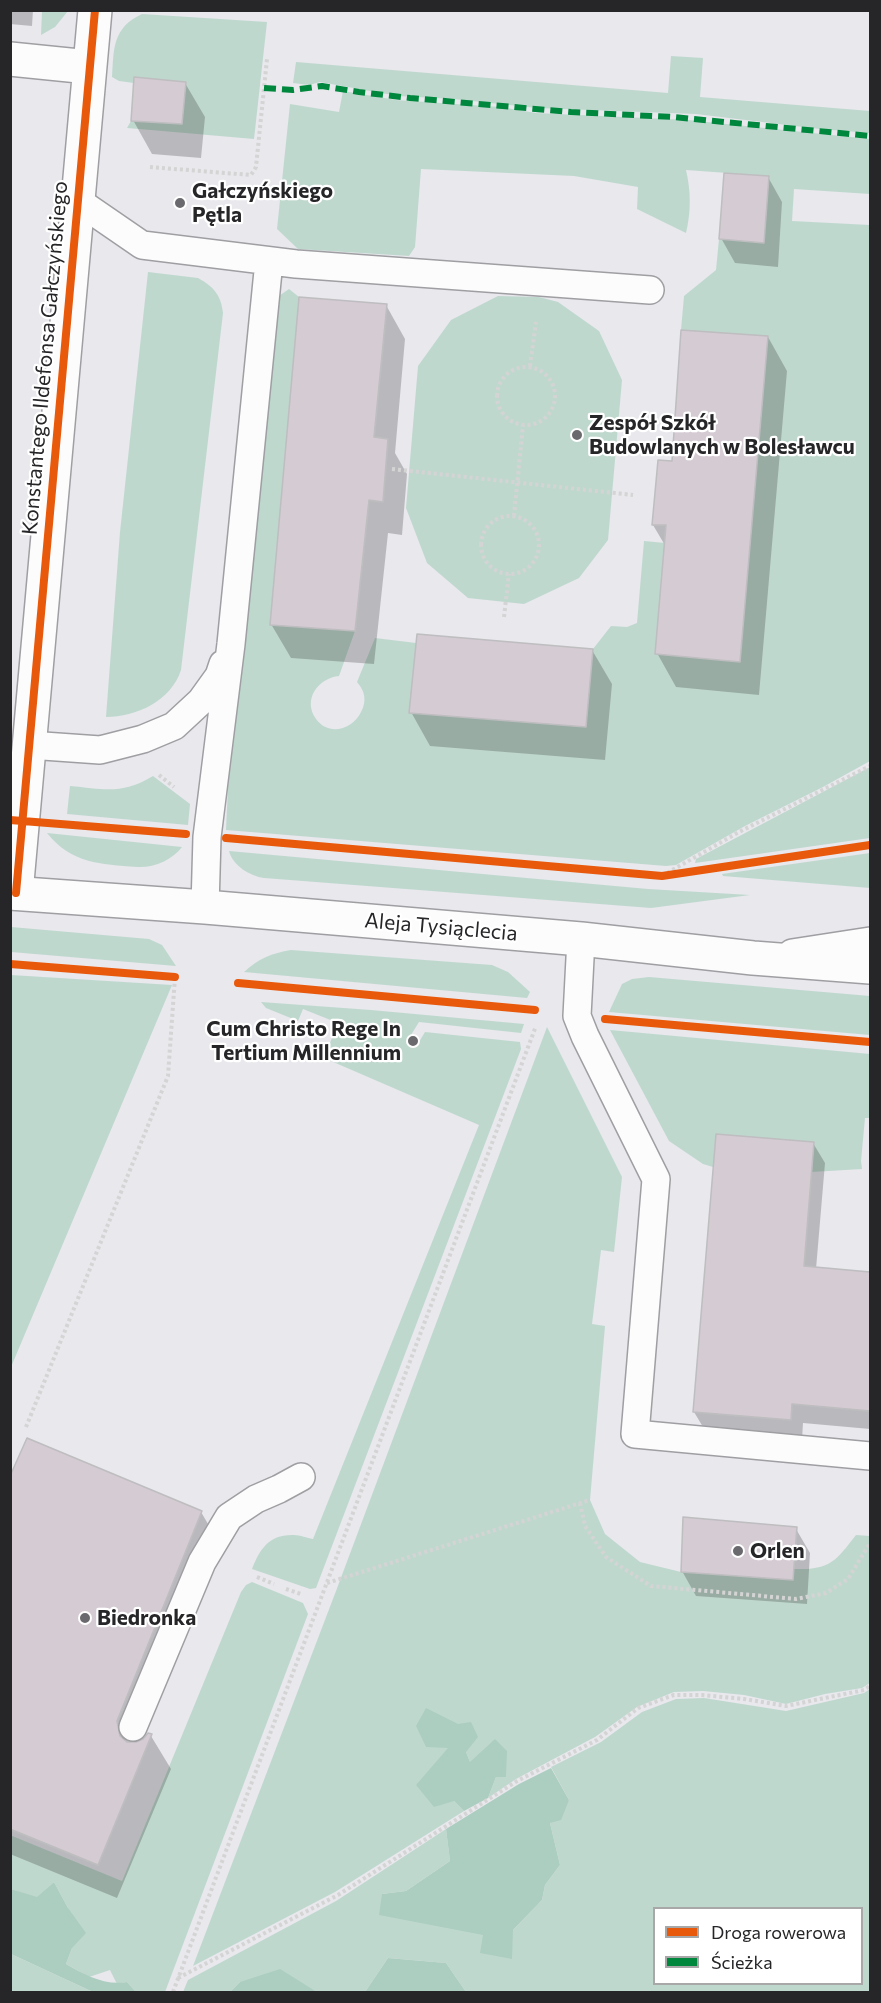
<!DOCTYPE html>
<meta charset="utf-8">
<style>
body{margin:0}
#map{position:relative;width:881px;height:2003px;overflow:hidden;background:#e8e8ed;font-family:Commissioner,sans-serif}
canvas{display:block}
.frame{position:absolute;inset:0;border:12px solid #262629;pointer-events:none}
.legend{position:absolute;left:653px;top:1907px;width:210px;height:78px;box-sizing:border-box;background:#fff;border:2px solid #a8a8a9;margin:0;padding:8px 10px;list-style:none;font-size:18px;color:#262629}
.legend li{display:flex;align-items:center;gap:12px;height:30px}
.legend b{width:30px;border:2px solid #a8a8a9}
</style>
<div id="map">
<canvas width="881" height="2003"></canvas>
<div class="frame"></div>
<ul class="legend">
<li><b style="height:8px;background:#e8590c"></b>Droga rowerowa</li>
<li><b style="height:8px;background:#00873e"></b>Ścieżka</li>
</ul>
</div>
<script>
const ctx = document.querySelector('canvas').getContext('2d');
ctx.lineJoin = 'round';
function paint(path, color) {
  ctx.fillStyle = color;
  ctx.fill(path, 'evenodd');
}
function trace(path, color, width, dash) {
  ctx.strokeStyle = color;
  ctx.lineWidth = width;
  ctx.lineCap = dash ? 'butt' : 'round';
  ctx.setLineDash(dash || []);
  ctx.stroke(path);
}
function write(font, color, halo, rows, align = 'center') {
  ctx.font = font + ' Commissioner,sans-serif';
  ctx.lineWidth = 4.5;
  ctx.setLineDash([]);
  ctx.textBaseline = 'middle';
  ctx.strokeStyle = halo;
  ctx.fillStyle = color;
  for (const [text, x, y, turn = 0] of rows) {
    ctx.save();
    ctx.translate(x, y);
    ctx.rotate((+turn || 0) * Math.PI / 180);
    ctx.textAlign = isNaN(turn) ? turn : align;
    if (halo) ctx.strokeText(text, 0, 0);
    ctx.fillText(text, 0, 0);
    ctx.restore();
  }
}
const green = new Path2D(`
 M42,11v-1l26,1 -13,16 -14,8z
 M142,14l125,8 -13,117 -127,-11 4,-7 51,3 4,-42 -51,-5 -1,6 -15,-2 -7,-4c2,-28 0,-49 30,-63z
 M671,56l32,2 -3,39 170,14v22l-50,-4 -124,-15 -159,-6 -83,-9 -56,-3 -78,-14 -11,3 -16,-2 3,-21 372,31z
 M343,91l53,9 104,7 36,6 152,7 182,19v55l-76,-5 -2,32 78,4v536l-47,26 -78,39 -69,39 -10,1 -440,-36 3,-66 47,-466 13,-9 10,8 -29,327 85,7 -16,45c-20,2 -37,23 -23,43 13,18 37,10 45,-7 6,-11 4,-21 -4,-30l18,-44 41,5 -6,70 176,14 7,-78 18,-23 16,1 10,-4 7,-82 21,2 -10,111 85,8 28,-326 -87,-6 3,-34 32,-26 3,-31 45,3 5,-66 -83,-6c5,22 5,41 0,63l-49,-24 1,-22 -64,-11 -153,-7 -6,78 -6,9 -111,-7 -21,-20 13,-125 49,8z
 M148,272l50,6c16,9 23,17 25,35l-42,357c-10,31 -45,47 -75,47l14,-185z
 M498,296l41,1 19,5 41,29 23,49 -14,160 -29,38 -55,26 -56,-6 -41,-35 -21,-55 12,-142 33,-46z
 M870,767v71l-175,25 1,-4z
 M153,776l37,28 -2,21 -121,-11 3,-28c34,3 52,9 83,-10z
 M47,833l135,14c-10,13 -28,21 -45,20 -37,-3 -65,-3 -90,-34z
 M229,851l419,38 102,6 -99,13 -387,-30c-14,-2 -31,-12 -35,-27z
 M870,853v35l-147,-12 -1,-2z
 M11,927l138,12 13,6 14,21 -165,-14z
 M291,950l201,15 16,7 22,20 -3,6 -283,-26c14,-13 28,-19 47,-22z
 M11,975l161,10 -161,382 -1,-392z
 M649,977l221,19v39l-261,-23 13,-28 10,-5z
 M261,1002l110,8 153,14 -3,9 -102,-11 -13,21 10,4 9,-15 95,10 1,7 -205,539 -6,1 -58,-20c8,-20 17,-35 42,-34 6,0 13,3 19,4l166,-414 -155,-67 14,-35 -35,-14 -5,12 -32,-13z
 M547,1027l75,150 -8,75 -13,-2 -9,74 13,2 -15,174 15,34 35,28 41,10 112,8 1,-11c36,1 41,-7 62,-34l14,1v147l-8,5 -37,6 -39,10 -42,-9 -41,-4 -29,1 -37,15 -42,30 -79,42 -28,19 8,-21 -26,-15 -4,-10 -18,-4 6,53 10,10 -129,81 -142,74 143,-375z
 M610,1030l260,24v64h-5l-4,43 1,8 -50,3 2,-30 -98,-8 -3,33 -10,-3 -34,-23z
 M252,1582l51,21 5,11 -143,378h-29l-9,-10 -10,2 -7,-14 -21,7 -23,-13 6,-16 -4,-40 -14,-26 -17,16 -26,-9 -1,-54 112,46 119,-289 5,-7z
 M870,1689v303h-404l-20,-29 -58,-5 -23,34h-48l-14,-8 -63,-2 -10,10h-47l5,-12 148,-79 110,-72 4,32 -44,30 -24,3 131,36 29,-30 3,-15 15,-20 -10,-42 19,-23 -18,-33 50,-25 41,-30 34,-13 28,-1 82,13 78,-18zM654,1908h208v76h-208z
 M11,1954l82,38h-82z`);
const forest = new Path2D(`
 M426,1708l32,16 13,-2 7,15 -12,15 4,10 25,-23 12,12 -1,26h-10l-8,21 -24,13 -10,-10 -20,6 -18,-22 32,-37 -22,-1 -10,-21z
 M551,1768l18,32 -8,20 -11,3 10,42 -15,20 -3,15 -29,30 -1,29 -32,-6 3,-18 -104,-20 3,-21 24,-3 44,-30 -4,-32 73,-45z
 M54,1882l14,26 18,25 -14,15 -6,16c19,11 39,22 61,18l9,10h-43l-82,-38v-65l26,8z
 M388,1958l58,5 20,29h-101z
 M280,1969l37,23h-87l10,-10z`);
const shadow = new Path2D(`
 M10,10h23l-1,16 -22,-2z
 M185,83l20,34 -4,41 -49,-4 -19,-34z
 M768,177l14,25 -4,65 -43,-4 -14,-25z
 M386,305l19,34 -10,114 12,21 -5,61 -14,-2 -14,131 -83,-6 -20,-34z
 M768,337l19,34 -28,324 -83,-8 -19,-34 9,-106 -13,-22 6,-64 14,2z
 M592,650l20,34 -7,76 -175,-14 -19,-34z
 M813,1143l12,20 -9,106 54,5v155l-67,-6 -1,17 -96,-8 -12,-20z
 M10,1493l191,19 20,34 -80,197 10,-7 20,33 -54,129 -107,-44z
 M796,1529l14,24 -3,51 -111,-8 -14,-25z`);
const building = new Path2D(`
 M134,77l52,5 -4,42 -51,-3z
 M724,173l45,3 -5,67 -45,-4z
 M299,297l88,7 -13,133 14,2 -5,63 -14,-2 -14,131 -85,-6z
 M681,330l87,6 -28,326 -85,-8 11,-129h-14l6,-65 14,1z
 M417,634l176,15 -7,78 -177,-14z
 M716,1134l98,8 -10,124 66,6v139l-78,-7 -1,16 -98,-8z
 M27,1438l175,73 -85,210 3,15 7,6h9l7,-3 5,-6 4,1 -54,131 -88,-36v-353z
 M683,1517l114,10 -4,53 -112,-8z`);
const path = new Path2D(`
 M150,167l101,8 5,-8 11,-108
 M530,366l6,-44
 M497 396a29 29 0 1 1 58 0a29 29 0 1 1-58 0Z
 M392,469l241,26
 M514,516l9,-91
 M481 545a29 29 0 1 1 58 0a29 29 0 1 1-58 0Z
 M504,617l5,-43
 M159,775l15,12
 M662,876l77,-44 131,-66
 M26,1427l142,-351 7,-99
 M580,1503l5,23 21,31 45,29 145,13 30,-6 22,-14 22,-36
 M257,1577l17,7
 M327,1583l263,-83
 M286,1589l15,5
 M178,1978l160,-83 179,-114 80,-41 41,-32 36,-13h28l42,4 42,7 78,-16 6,-4
 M173,1992l363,-966`);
const service = new Path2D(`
 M78,201l64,44 154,19 354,26
 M29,745l71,5 43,-11 31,-13 27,-25 18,-25 4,-12
 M205,907l2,-70 24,-193 38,-383
 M581,939l-4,77 8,20 71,143 -21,255 235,22
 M792,953l78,-12
 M133,1727l69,-165 27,-45 27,-18 23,-10 22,-12`);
const minor = new Path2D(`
 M10,59l79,8
 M16,893l79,-883`);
const tertiary = new Path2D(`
 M10,893l195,14 376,32 172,19 117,9`);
const quiet = new Path2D(`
 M264,88l29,2 29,-4 37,6 51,6 161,14 102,5 197,19`);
const cycleway = new Path2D(`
 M10,820l176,14
 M226,838l436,38 208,-31
 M16,893l79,-883
 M10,964l165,13
 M238,983l297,27
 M605,1019l265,23`);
const markers = [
 [180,203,6,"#6a6a6e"],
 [577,435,6,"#6a6a6e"],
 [413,1041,6,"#6a6a6e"],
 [738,1551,6,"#6a6a6e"],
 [85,1618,6,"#6a6a6e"]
];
const poiNames = [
 ["Gałczyńskiego",192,191],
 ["Pętla",192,215],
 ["Zespół Szkół",589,423],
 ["Budowlanych w Bolesławcu",589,447],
 ["Cum Christo Rege In",401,1029,"right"],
 ["Tertium Millennium",401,1053,"right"],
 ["Orlen",750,1551],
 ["Biedronka",97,1618]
];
const streetNames = [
 ["Konstantego Ildefonsa Gałczyńskiego",45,358,-85],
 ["Aleja Tysiąclecia",441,927,5]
];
paint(green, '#bfd8ce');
paint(forest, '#accec0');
paint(shadow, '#0003');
paint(building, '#d5cbd3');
trace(building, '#bebdbf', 1.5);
trace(service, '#9f9fa3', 30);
trace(minor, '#9f9fa3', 36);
trace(tertiary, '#9f9fa3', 36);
trace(path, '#d4d4d4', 4, [3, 3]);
trace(service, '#fcfcfc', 27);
trace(minor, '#fcfcfc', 33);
trace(tertiary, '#fcfcfc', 33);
trace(quiet, '#00873e', 6, [12, 6]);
trace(cycleway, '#e8590c', 8);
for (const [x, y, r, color] of markers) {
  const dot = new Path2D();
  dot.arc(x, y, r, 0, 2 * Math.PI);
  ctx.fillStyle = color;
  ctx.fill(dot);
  trace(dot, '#fff', 2);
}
write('bold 21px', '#262629', '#fff', poiNames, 'left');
write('21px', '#262629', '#fff', streetNames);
</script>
